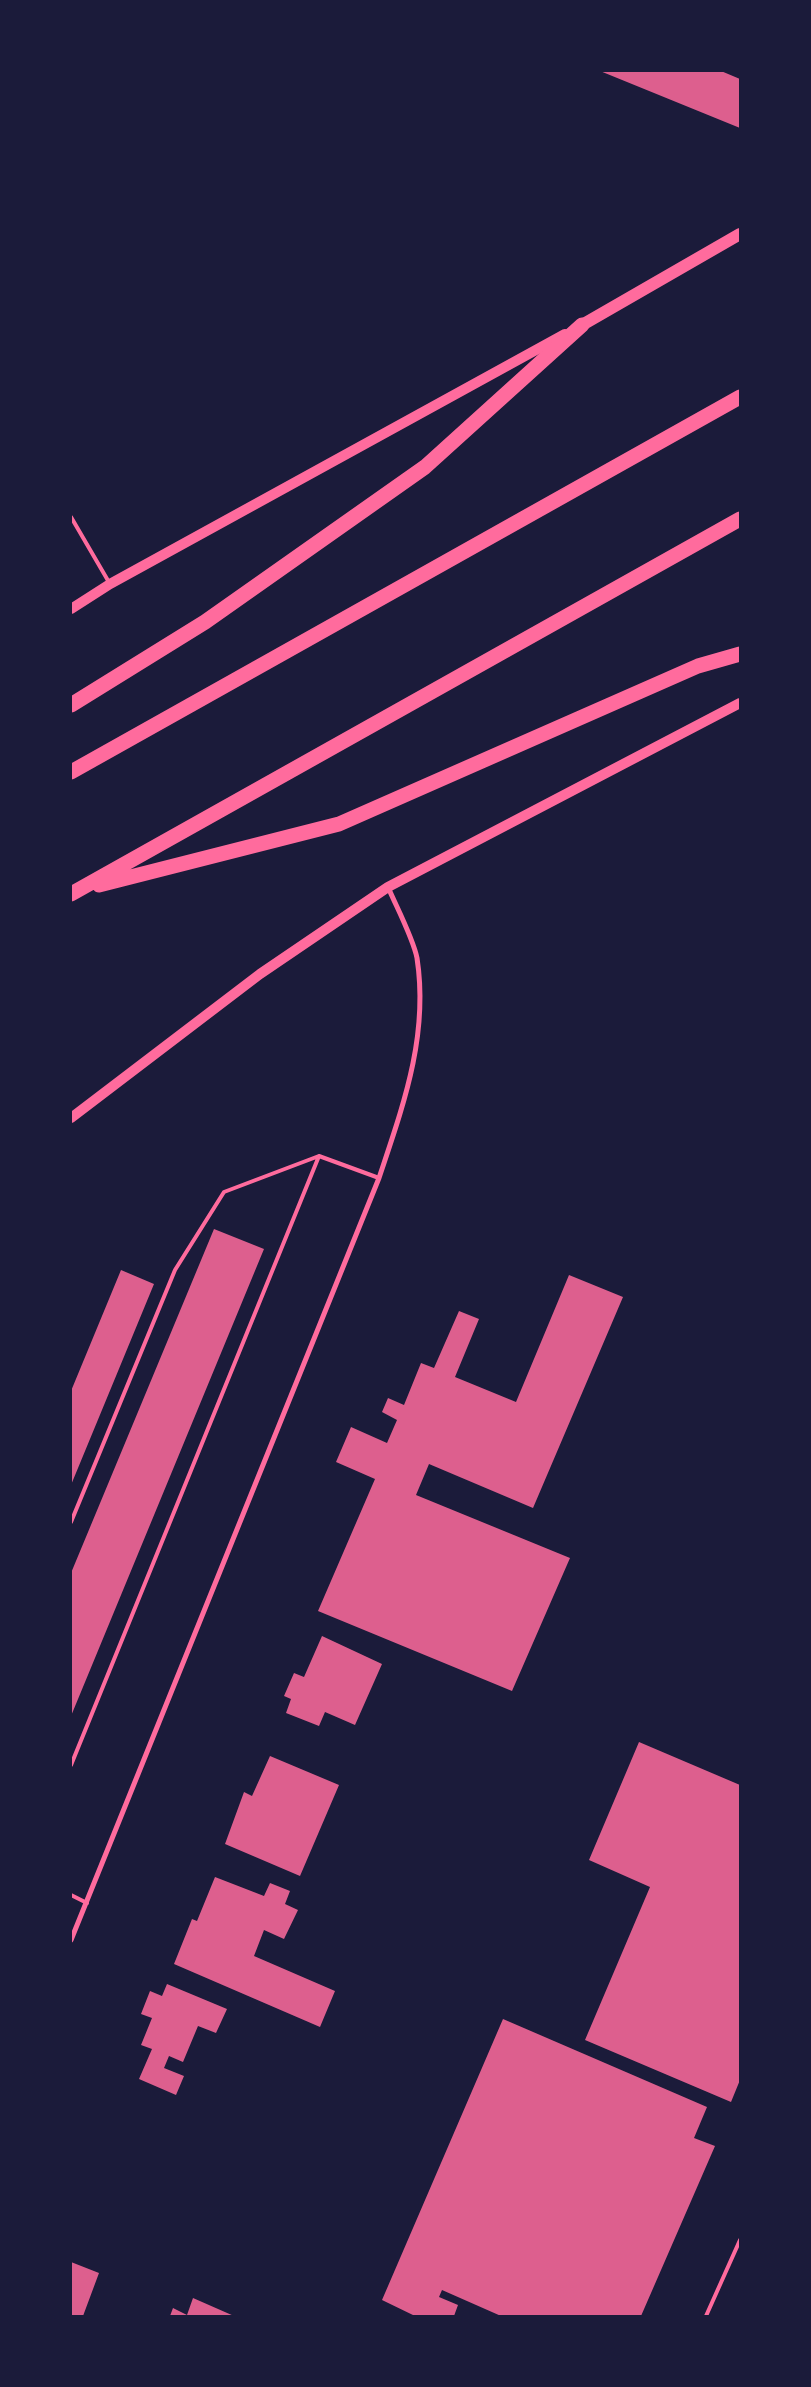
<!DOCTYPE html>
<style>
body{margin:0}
#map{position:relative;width:811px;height:2387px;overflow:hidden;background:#1b1b3a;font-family:Raleway,sans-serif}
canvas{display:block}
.frame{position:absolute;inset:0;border:72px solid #1b1b3a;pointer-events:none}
</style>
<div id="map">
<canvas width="811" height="2387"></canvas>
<div class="frame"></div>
</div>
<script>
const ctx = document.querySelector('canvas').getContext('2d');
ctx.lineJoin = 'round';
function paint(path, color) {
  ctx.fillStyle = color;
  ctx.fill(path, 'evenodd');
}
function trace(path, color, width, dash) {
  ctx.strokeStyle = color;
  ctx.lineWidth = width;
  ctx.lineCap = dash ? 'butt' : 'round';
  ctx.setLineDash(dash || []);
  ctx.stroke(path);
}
const building = new Path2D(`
 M600,71h121l19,8v49z
 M214,1229l50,20 -193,467v-143z
 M121,1270l33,14 -83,201v-94z
 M569,1275l54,22 -90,211 -104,-44 -13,31 154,63 -58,133 -194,-80 57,-132 -39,-17 15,-35 36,16 10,-23 -15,-8 6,-14 16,7 17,-42 13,5 25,-57 20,8 -24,58 61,25z
 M322,1636l60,28 -27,61 -30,-13 -6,14 -33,-13 5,-14 -7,-3 10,-23 10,4z
 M639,1742l101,43v295l-9,22 -146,-62 65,-153 -61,-27z
 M270,1756l69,29 -39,91 -75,-32 19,-52 8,4z
 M215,1877l49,19 6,-13 20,8 -5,13 13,6 -14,29 -20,-9 -10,26 81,35 -15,36 -146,-63 18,-45 5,2z
 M167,1984l60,25 -11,24 -18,-7 -15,36 -14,-6 -5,12 20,8 -8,19 -37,-16 13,-30 -11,-4 11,-27 -11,-4 9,-23 12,5z
 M503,2019l204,88 -13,31 21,8 -74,170h-140l-59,-26 -3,7 19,8 -4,11h-39l-33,-16z
 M71,2262l28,11 -16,43h-12z
 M193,2298l41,18h-64l3,-8 14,7z`);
const service = new Path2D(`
 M71,517l39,67
 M71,1522l104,-252 49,-78 95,-36
 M71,1765l248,-609 60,22
 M71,1895l16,8
 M706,2316l34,-76`);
const minor = new Path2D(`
 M71,1940l308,-762c24,-72 50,-142 38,-220 -4,-20 -21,-52 -29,-71`);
const secondary = new Path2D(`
 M71,609l39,-25 455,-250
 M71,1118l189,-144 128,-87 352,-184`);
const primary = new Path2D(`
 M582,325l158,-91`);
const motorway = new Path2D(`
 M71,705l134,-83 220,-155 157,-142
 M71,772l669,-375
 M99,885l240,-61 359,-158 42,-12
 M71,894l669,-375`);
paint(building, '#dd5f8e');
trace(service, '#ff6b9d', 4);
trace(minor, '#ff6b9d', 5);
trace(secondary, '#ff6b9d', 10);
trace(primary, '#ff6b9d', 12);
trace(motorway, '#ff6b9d', 15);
</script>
